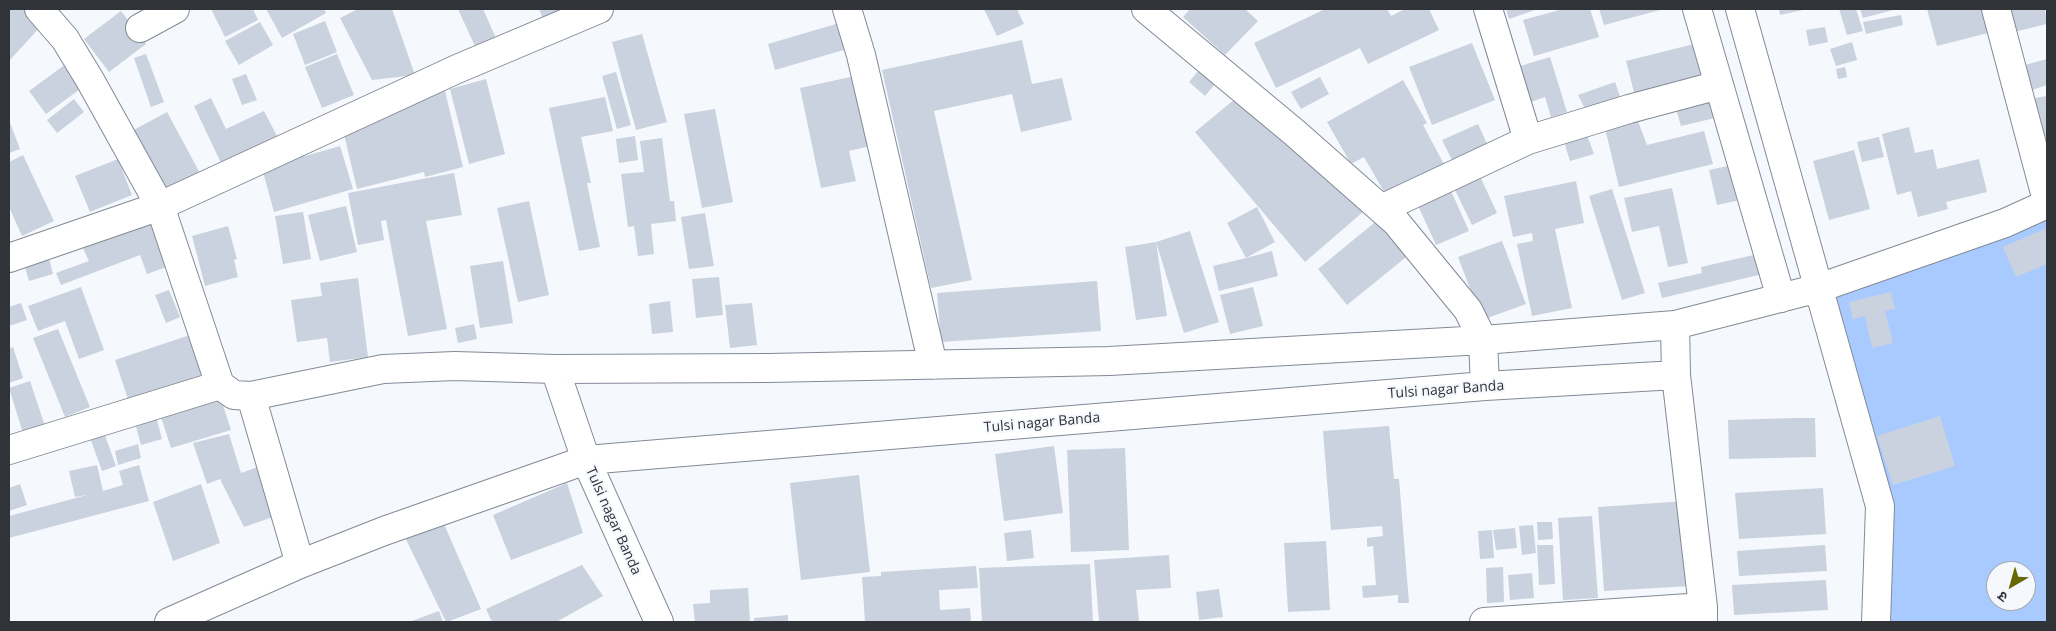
<!DOCTYPE html>
<meta charset="utf-8">
<style>
body{margin:0}
#map{position:relative;width:2056px;height:631px;overflow:hidden;background:#f5f8fd;font-family:"Open Sans","Noto Sans Devanagari",sans-serif}
canvas{display:block}
.frame{position:absolute;inset:0;border:10px solid #303439;pointer-events:none}
.north{position:absolute;left:1986px;top:561px;width:50px;height:50px;box-sizing:border-box;background:#f5f8fd;border:1px solid #a6aaaf;border-radius:50%;rotate:218deg;font-size:14px;font-weight:700;line-height:20px;text-align:center;color:#303439}
.north::after{content:'';display:block;margin:auto;width:18px;height:22px;background:#686803;clip-path:polygon(50% 0,100% 100%,50% 72%,0 100%)}
</style>
<div id="map">
<canvas width="2056" height="631"></canvas>
<div class="frame"></div>
<div class="north">उ</div>
</div>
<script>
const ctx = document.querySelector('canvas').getContext('2d');
ctx.lineJoin = 'round';
function paint(path, color) {
  ctx.fillStyle = color;
  ctx.fill(path, 'evenodd');
}
function trace(path, color, width, dash) {
  ctx.strokeStyle = color;
  ctx.lineWidth = width;
  ctx.lineCap = dash ? 'butt' : 'round';
  ctx.setLineDash(dash || []);
  ctx.stroke(path);
}
function write(font, color, halo, rows, align = 'center') {
  ctx.font = font + ' "Open Sans",sans-serif';
  ctx.lineWidth = 4.5;
  ctx.setLineDash([]);
  ctx.textBaseline = 'middle';
  ctx.strokeStyle = halo;
  ctx.fillStyle = color;
  for (const [text, x, y, turn = 0] of rows) {
    ctx.save();
    ctx.translate(x, y);
    ctx.rotate((+turn || 0) * Math.PI / 180);
    ctx.textAlign = isNaN(turn) ? turn : align;
    if (halo) ctx.strokeText(text, 0, 0);
    ctx.fillText(text, 0, 0);
    ctx.restore();
  }
}
const green = new Path2D(`
 M2047,189v433h-167v-116l-61,-218zM1996,571h30v30h-30z`);
const building = new Path2D(`
 M9,9h16l17,16 -33,36z
 M211,9h42l5,11 -33,17z
 M266,9h58l2,4 -44,25z
 M358,9h34l23,66 -43,5 -32,-62z
 M458,9h25l16,36 -20,10z
 M539,9h24l2,4 -21,8z
 M984,9h33l7,15 -27,12z
 M1190,9h55l13,12 -33,34 -42,-38z
 M1325,9h62l4,7 14,-7h24l10,21 -71,34 -8,-16 -84,40 -22,-45z
 M1506,9h32l-29,10z
 M1563,9h27l9,28 -65,19 -11,-36z
 M1599,9h65l-60,16z
 M1779,9h24v1l-23,5z
 M1839,9h17l7,22 -16,4z
 M1860,9h37l-34,9z
 M1927,9h63l6,22 -59,15z
 M2008,9h37l2,15 -33,8z
 M121,11l25,33 -37,28 -25,-33z
 M1901,15l2,10 -37,9 -3,-12z
 M325,21l12,31 -32,13 -12,-31z
 M846,21l8,26 -79,23 -7,-26z
 M260,22l13,23 -34,20 -14,-24z
 M1825,27l3,15 -19,4 -3,-16z
 M642,34l25,88 -31,8 -24,-88z
 M1022,40l10,44 30,-6 10,42 -51,12 -9,-38 -78,17 38,169 -41,8 -49,-218z
 M1852,42l5,18 -21,6 -6,-17z
 M1472,43l23,57 -63,25 -23,-58z
 M1694,44l9,36 -68,16 -9,-35z
 M146,54l18,48 -13,5 -17,-49z
 M337,54l17,41 -32,13 -17,-41z
 M1550,57l17,55 -16,5 -6,-20 -17,6 -11,-36z
 M2047,59v26l-15,5 -7,-25z
 M70,61l17,23 -41,30 -17,-23z
 M1204,64l16,14 -15,18 -16,-14z
 M1845,67l2,10 -9,2 -2,-10z
 M616,72l15,53 -14,4 -15,-53z
 M246,74l11,26 -15,5 -10,-26z
 M864,74l15,70 -30,7 7,30 -35,7 -21,-100z
 M1320,77l9,17 -28,15 -10,-17z
 M486,79l19,75 -36,10 -19,-75z
 M1403,80l24,43 -4,2 22,41 -58,31 -23,-40 -13,7 -24,-42z
 M1615,82l7,20 -36,9 -8,-16z
 M445,91l18,76 -38,10 -1,-5 -67,17 -15,-63 64,-25z
 M1709,94l6,24 -34,8 -7,-24z
 M2047,96v40l-4,1 -8,-39z
 M605,97l8,34 -32,6 10,46h-4l13,64 -21,4 -30,-143z
 M211,98l15,31 38,-18 13,25 -56,27 -27,-57z
 M1236,98l58,48 69,66 -58,50 -110,-130z
 M74,99l10,13 -27,21 -10,-13z
 M715,109l18,93 -31,6 -18,-94z
 M167,112l34,63 -37,19 -34,-62z
 M1636,116l11,29 57,-14 9,33 -94,23 -15,-63z
 M9,120l11,29 -11,4z
 M1478,124l10,22 -35,16 -11,-22z
 M1909,127l6,26 18,-4 4,20 42,-10 8,33 -41,10 2,7 -30,8 -7,-26 -14,4 -15,-61z
 M1585,130l9,24 -24,7 -8,-26z
 M635,136l3,24 -19,3 -3,-24z
 M1879,137l5,20 -22,5 -5,-20z
 M662,138l8,63h4l2,20 -25,3 3,30 -16,2 -4,-30 -6,1 -7,-53 23,-2 -4,-31z
 M340,146l13,43 -79,23 -14,-51 43,-12 2,7z
 M1854,150l16,59 -41,11 -16,-59z
 M23,155l31,66 -32,15 -13,-29v-45z
 M118,159l14,36 -42,17 -15,-36z
 M1732,165l8,35 -23,5 -8,-35z
 M454,173l8,42 -36,6 21,108 -39,7 -22,-116 -5,1 3,19 -26,5 -10,-52z
 M1479,174l18,39 -25,12 -19,-39z
 M1576,181l8,42 -29,6 17,79 -40,8 -15,-72 16,-3 -1,-8 -19,4 -9,-41z
 M1448,184l21,47 -33,14 -21,-46z
 M1672,188l16,75 -20,4 -9,-41 -27,6 -8,-34z
 M1612,189l33,104 -23,7 -33,-104z
 M529,201l20,94 -31,7 -21,-94z
 M346,206l11,46 -37,9 -12,-46z
 M1257,207l18,35 -29,16 26,-7 6,25 -59,15 -6,-25 33,-8 -19,-35z
 M303,212l8,47 -28,5 -8,-48z
 M705,213l9,53 -25,3 -8,-52z
 M151,217l18,49 -22,8 -7,-19 -79,30 -5,-12 33,-12 -7,-15z
 M1380,218l30,36 -63,51 -29,-36z
 M228,226l9,33 -3,1 4,17 -33,9 -13,-50z
 M2047,228v36l-31,13 -13,-30z
 M1190,231l29,91 -35,11 -28,-91z
 M1502,241l24,63 -44,16 -24,-63z
 M1156,242l11,74 -31,4 -11,-73z
 M1762,253l5,20 -105,25 -4,-15 44,-10 -1,-6z
 M48,254l5,20 -24,7 -6,-21z
 M503,261l10,62 -33,5 -10,-62z
 M719,277l4,38 -27,3 -4,-39z
 M358,278l10,79 -38,5 -3,-24 -30,4 -6,-42 31,-4 -2,-13z
 M1097,281l4,50 -160,11 -4,-49z
 M81,287l23,63 -25,9 -14,-38 -27,10 -10,-25z
 M1253,287l10,39 -33,8 -10,-39z
 M169,290l11,27 -14,6 -11,-28z
 M1891,292l4,17 -10,2 8,32 -21,5 -7,-32 -12,3 -4,-17z
 M670,301l3,31 -21,2 -3,-30z
 M21,303l6,17 -18,6v-19z
 M752,303l5,42 -27,3 -5,-43z
 M474,324l3,15 -19,4 -3,-15z
 M58,329l32,78 -25,10 -32,-79z
 M190,335l15,45 -75,25 -15,-45z
 M13,347l10,31 -14,5v-34z
 M30,381l15,45 -22,7 -14,-45z
 M219,393l12,37 -60,18 -12,-37z
 M154,409l8,30 -21,6 -8,-30z
 M1940,416l15,50 -62,19 -16,-49z
 M1795,418h20l1,39 -87,2 -1,-39z
 M1389,426l5,53h5l10,124h-11v-8l-35,3 -1,-12 14,-1 -3,-39 -6,1v-9l16,-2 -1,-10 -51,4 -8,-99z
 M102,427l14,39 -14,5 -14,-39z
 M229,434l12,39 17,-6 15,50 -29,10 -24,-48 -13,5 -14,-41z
 M138,444l3,14 -23,7 -3,-14z
 M1054,446l9,67 -59,8 -9,-67z
 M1125,448l4,102 -58,2 -4,-102z
 M97,465l6,26 20,-6 -4,-14 20,-6 10,36 -140,37v-22l78,-21 -12,2 -6,-26z
 M859,475l11,97 -69,8 -11,-97z
 M567,483l16,50 -72,27 -18,-45z
 M20,484l7,21 -18,6v-23z
 M201,484l19,59 -47,18 -20,-59z
 M1823,488l3,46 -87,5 -4,-46z
 M1686,501l5,85 -87,5 -6,-84z
 M440,515l41,94 -34,13h-1l-44,-91z
 M1592,516l6,82 -35,2 -5,-82z
 M1537,522h15l1,17 -15,1z
 M1533,525l3,28 -14,2 -3,-29z
 M1515,528l2,20 -21,2 -3,-20z
 M1031,530l3,28 -27,3 -3,-28z
 M1492,530l2,28 -14,1 -2,-28z
 M1326,541l4,69 -42,2 -4,-69z
 M1537,545h16l2,39 -16,1z
 M1825,545l2,26 -88,5 -2,-25z
 M1169,555l2,33 -35,2 3,31 -40,1 -5,-62z
 M1090,564l3,58h-111l-3,-54z
 M582,565l21,31 -47,26h-64l-6,-13z
 M976,566l2,22 -39,2 1,20 30,-2 1,14h-106l-3,-45 19,-1v-4z
 M1503,567l1,35 -17,1 -1,-35z
 M1532,573l2,25 -24,2 -2,-25z
 M1826,580l2,30 -94,5 -2,-30z
 M748,588l2,34h-55l-2,-18 17,-1v-13z
 M1219,589l4,28 -24,3 -3,-28z
 M439,611l4,11h-34z
 M788,615v7h-34v-4z`);
const street = new Path2D(`
 M39,9l26,30 25,41 70,126 60,179 14,10 17,1 132,-27 72,-3 100,3 213,-1 341,-7 374,-21 192,-15
 M847,9l14,46 72,310
 M1146,9l149,124 101,89 72,88 15,30 2,46
 M1488,9l40,131
 M1697,9l84,289
 M1740,9l140,497 -4,116
 M1996,9l51,192
 M140,28l35,-19
 M1381,209l147,-69 101,-31 90,-24
 M9,258l151,-52 297,-137 142,-60
 M251,396l49,168
 M9,450l211,-65
 M169,622l131,-58 84,-33 202,-71 -31,-91
 M659,622l-73,-162 899,-74 191,-11
 M1484,622l219,-15
 M1703,622v-15l-27,-232 -1,-50 144,-37 186,-65 42,-19`);
const streetNames = [
 ["Tulsi nagar Banda",1446,390,-4],
 ["Tulsi nagar Banda",1042,423,-5],
 ["Tulsi nagar Banda",613,521,66]
];
paint(green, '#a9cafe');
paint(building, '#cad2df');
trace(street, '#838a96', 30);
trace(street, '#fff', 28);
write('14px', '#303439', '#f5f8fd', streetNames);
</script>
